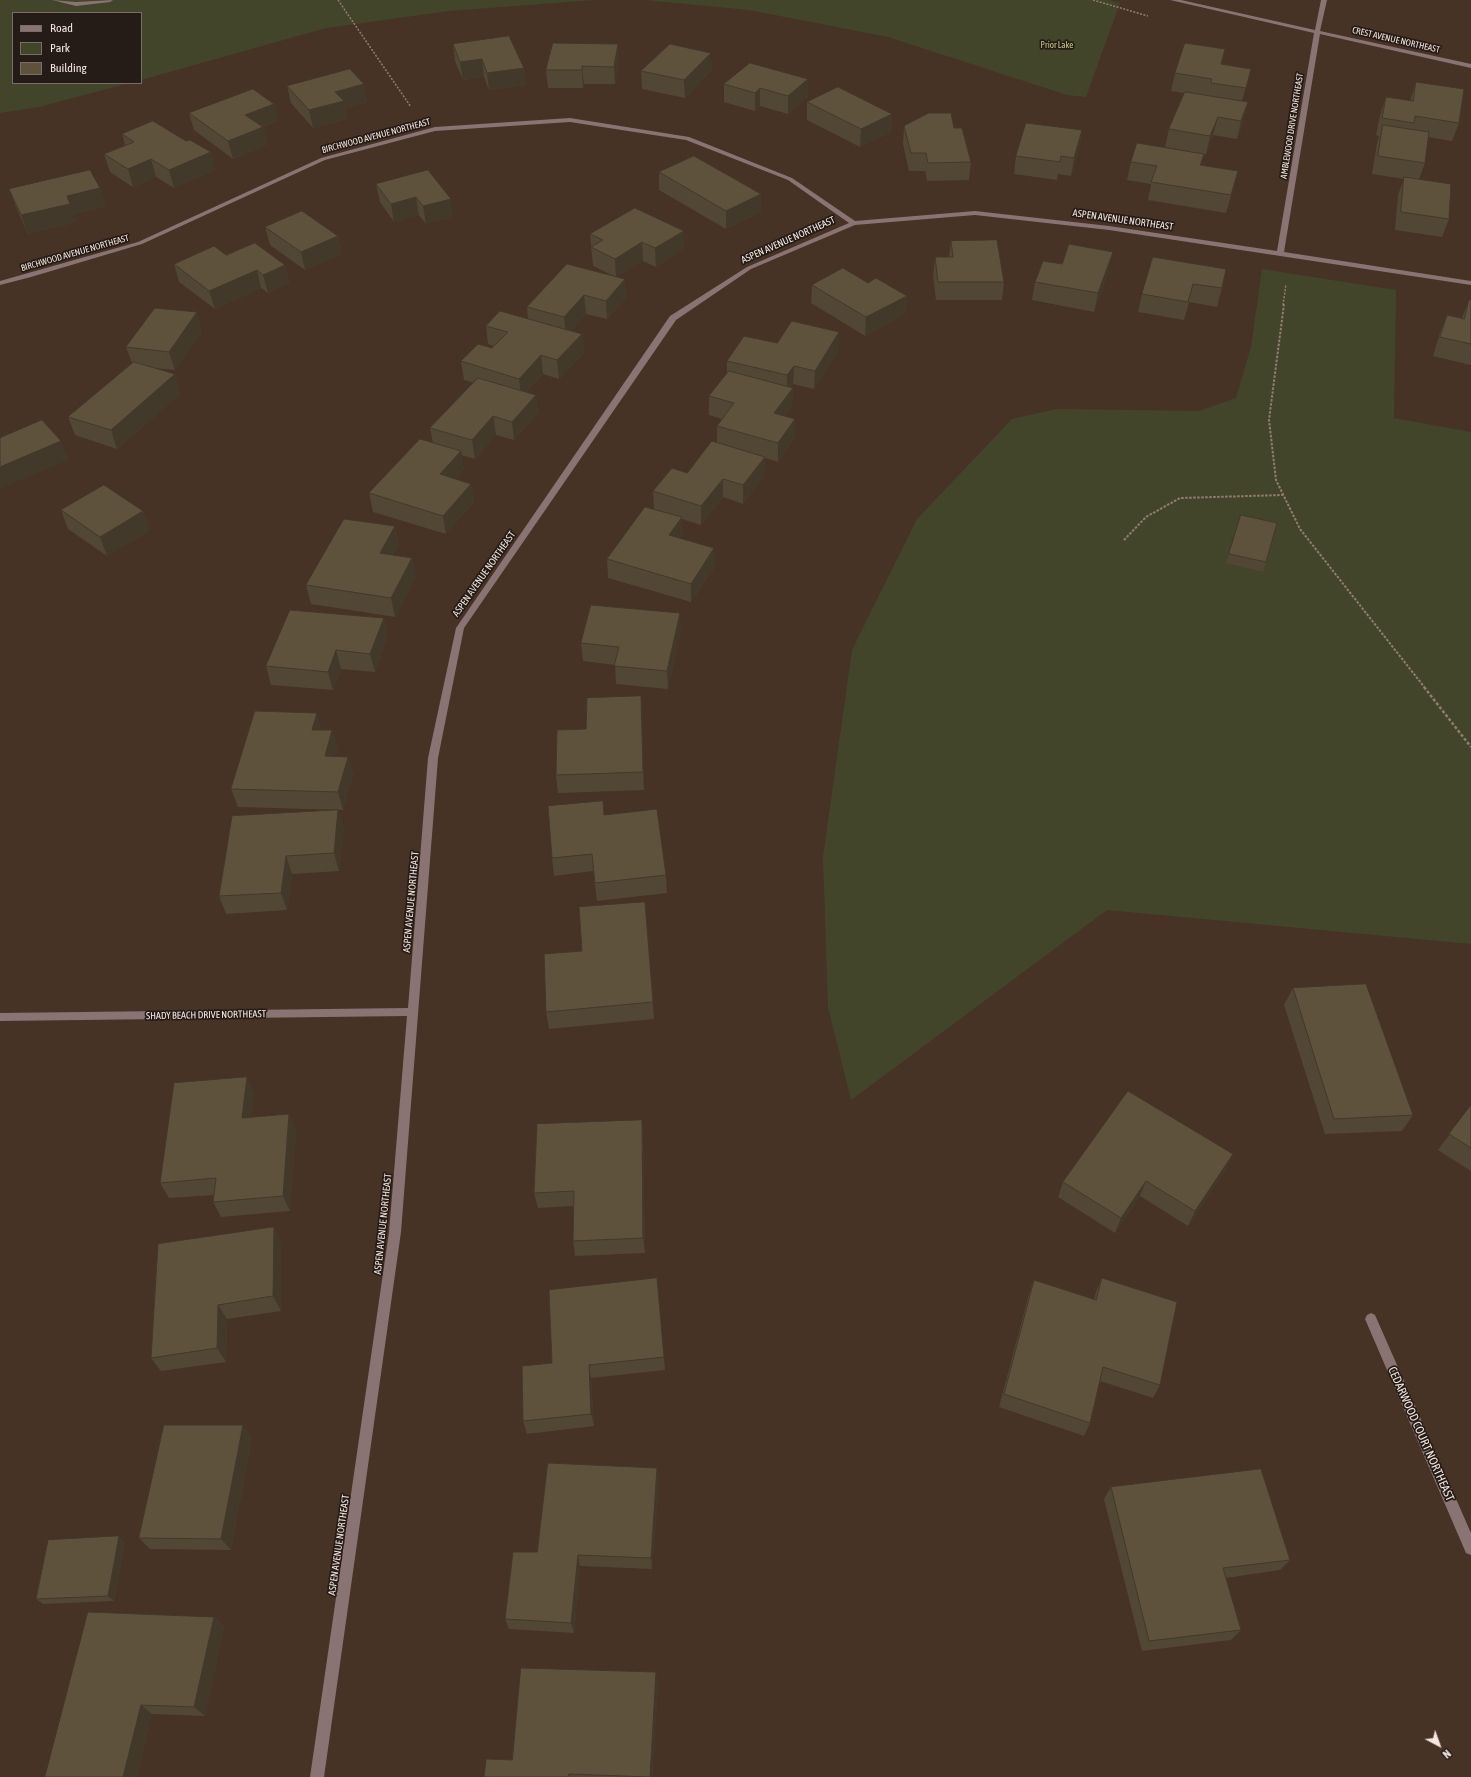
<!DOCTYPE html>
<style>
body{margin:0}
#map{position:relative;width:1471px;height:1777px;overflow:hidden;background:#473226;font-family:"Asap Condensed",sans-serif}
canvas{display:block}
.legend{position:absolute;left:12px;top:12px;width:130px;height:72px;box-sizing:border-box;background:#261c17;border:1px solid #796d67;margin:0;padding:5px 7px;list-style:none;font-size:12px;color:#f5e7df}
.legend li{display:flex;align-items:center;gap:8px;height:20px}
.legend b{width:20px;border:1px solid #796d67}
.north{position:absolute;left:1419px;top:1725px;width:40px;height:40px;-webkit-text-stroke:3px #261c17;paint-order:stroke;rotate:139deg;font-size:11px;font-weight:700;line-height:16px;text-align:center;color:#f5e7df}
.north::after{content:'';display:block;margin:auto;width:14px;height:18px;background:#f5e7df;clip-path:polygon(50% 0,100% 100%,50% 72%,0 100%)}
</style>
<div id="map">
<canvas width="1471" height="1777"></canvas>
<ul class="legend">
<li><b style="height:5px;background:#897473"></b>Road</li>
<li><b style="height:11px;background:#43452a"></b>Park</li>
<li><b style="height:11px;background:#5f523d"></b>Building</li>
</ul>
<div class="north">N</div>
</div>
<script>
const ctx = document.querySelector('canvas').getContext('2d');
ctx.lineJoin = 'round';
function paint(path, color) {
  ctx.fillStyle = color;
  ctx.fill(path, 'evenodd');
}
function trace(path, color, width, dash) {
  ctx.strokeStyle = color;
  ctx.lineWidth = width;
  ctx.lineCap = dash ? 'butt' : 'round';
  ctx.setLineDash(dash || []);
  ctx.stroke(path);
}
function write(font, color, halo, rows, align = 'center') {
  ctx.font = font + ' "Asap Condensed",sans-serif';
  ctx.lineWidth = 3.5;
  ctx.setLineDash([]);
  ctx.textBaseline = 'middle';
  ctx.strokeStyle = halo;
  ctx.fillStyle = color;
  for (const [text, x, y, turn = 0] of rows) {
    ctx.save();
    ctx.translate(x, y);
    ctx.rotate((+turn || 0) * Math.PI / 180);
    ctx.textAlign = isNaN(turn) ? turn : align;
    if (halo) ctx.strokeText(text, 0, 0);
    ctx.fillText(text, 0, 0);
    ctx.restore();
  }
}
const green = new Path2D(`
 M0,0h595l-146,11 -123,17 -185,52v-67h-128v70h116l-90,24 -39,6z
 M645,0h464l11,3 -34,94 -19,-2 -179,-58 -139,-27z
 M1262,269l134,21 -2,128 77,14v512l-364,-34 -256,190 -23,-93 -5,-150 29,-207 65,-131 95,-100 44,-10 143,2 37,-13 15,-51z`);
const pathFar2 = new Path2D(`
 M338,0l73,107
 M1093,0l55,16
 M1283,305l3,-21`);
const pathFar1 = new Path2D(`
 M1284,304l-15,116 7,60 24,49 125,159
 M1124,540l22,-23 34,-19 103,-3`);
const path = new Path2D(`
 M1424,687l47,60`);
const minor = new Path2D(`
 M52,0l24,2 37,-2 -3,2 -34,4z
 M1170,0h11l134,30 6,-30h6l-7,31 151,33v4l-151,-34 -36,218 187,29v4l-362,-55 -134,-15 -120,10 -104,44 -75,51 -212,308 -26,130 -37,474 -77,545h-14l79,-545 18,-216 -407,5v-8l408,-5 20,-250 28,-130 214,-312 77,-49 102,-44 -61,-43 -102,-40 -116,-18 -135,9 -110,29 -183,84 -111,33 -31,8v-4l138,-39 183,-84 114,-31 135,-9 119,19 103,41 63,43 120,-10 134,15 168,25 37,-218z
 M1371,1313l4,2 96,218v22l-5,-2 -101,-234 2,-4z`);
const wall = new Path2D(`
 M453,44l71,24 2,17 -37,5 -5,-13 -21,3 -8,-19z
 M1225,49l-4,16 30,4 -9,32 2,19 -7,19 -24,-4 -7,19h-2l-3,11 32,24 -7,24 -78,-13 3,-16 -24,-4 4,-18 58,-11 -24,-4 4,-18 15,-36 -13,-2 4,-18z
 M619,62l-4,22h-31l-1,4h-35l-2,-18z
 M750,63l58,33 -20,18 -28,-8 -5,5 -31,-9v-18z
 M712,70l-27,28 -43,-9 -1,-18z
 M1416,82l43,41 -7,18 -24,-4 -3,26 -6,16 30,40 -7,18 -47,-7 3,-35 6,-16 -32,-5 5,-31 2,-7 -3,-1 4,-20 6,-18 24,4z
 M364,84l3,18 -22,6 2,11 -34,9 -22,-25 -4,-17z
 M807,102l85,12 -1,18 -31,15 -53,-27z
 M274,104l4,17 -15,6 4,18 -34,14 -39,-29 -5,-17z
 M904,126l50,2 17,34 -2,18 -42,1 -2,-10h-16l-6,-27z
 M1082,130l-3,18 -8,28 -13,-2 -1,6 -43,-6 2,-18z
 M122,134l64,7 25,11 4,18 -41,18 -18,-11 -23,10 -23,-15 -6,-18 21,-9z
 M428,170l25,47 -27,7 -7,-9 -25,7 -14,-20 -4,-18z
 M659,172l102,22v18l-35,17 -67,-39z
 M9,189l97,17 -32,8 3,8 -49,12 -12,-27z
 M265,227l73,9 4,18 -37,16 -35,-25z
 M684,231v18l-28,18 -13,-6 -27,16 9,2 1,19 -19,21 -21,-5 -16,17 12,3 2,19 -25,26 -16,-5 -17,18 10,3 2,18 -24,27 -18,-5 -21,24 -14,-4 3,14 -9,10 16,5 3,18 -28,32 -73,-22 -4,-19 64,-50 -3,-15 44,-45 -10,-3 -3,-19 31,-13 2,-2 -6,-2 -2,-18 42,-7 -1,-12 87,-31 -21,-10 -3,-32z
 M951,241l53,41 -2,18h-66l-3,-24 2,-19h14z
 M1153,257l69,31 -5,19 -28,-5 -5,18 -46,-8 4,-18z
 M174,264l111,1 4,18 -21,10 -7,-5 -46,21 -36,-27z
 M1062,264l47,6 -15,42 -62,-12 3,-18z
 M868,283l39,13 -2,18 -40,22 -54,-33 1,-18z
 M1469,300h2v65l-38,-9 7,-23 7,-18 15,3z
 M202,331l-27,39 -22,-2 28,25 -64,56 -42,-14 -7,-18 64,-54 -6,-16z
 M839,332l-1,19 -24,38 -21,-5 -2,3 2,1 -1,18 -7,10 10,22 -17,24 -13,-4 -1,18 -21,28 -20,-7 -22,28 -19,-6v17l-2,3 35,28 -24,35 -83,-24 -1,-19 47,-50 -1,-18 34,-18 30,-30v-17l5,-7 -13,-4v-19l18,-23v-12l50,-18z
 M61,510l82,1 7,19 -43,26 -39,-27z
 M1241,515l25,47 -3,10 -37,-9z
 M395,526l4,19 -6,10 19,3 4,19 -21,40 -84,-13 -5,-19z
 M681,631l-13,58 -52,-5 -1,-19 -32,-4 -2,-18z
 M388,636l-13,36 -34,-3 -8,21 -62,-5 -5,-19z
 M642,714l2,76 -86,3 -2,-18 30,-46z
 M322,730h10l6,18 -3,8 13,1 5,18 -10,35 -105,-3 -7,-18z
 M604,815l62,60 1,18 -70,8 -4,-30 -39,5 -2,-18z
 M232,816l112,12 -5,43 -47,3 -5,36 -61,4 -7,-18z
 M645,902l9,117 -105,10 -3,-17 36,-61z
 M1293,988l120,127 -11,16 -77,3 -41,-129z
 M254,1093l-3,24 38,-3 7,16 -6,81 -69,6 -8,-15 1,-7 -45,3 -9,-15z
 M1471,1105v66l-33,-21z
 M643,1136l2,117 -70,3 -2,-15v-35l-35,2 -4,-15z
 M1233,1154l-8,16 -37,56 -48,-30 -25,37 -57,-36 5,-15z
 M281,1242v69l-54,8 -1,43 -65,9 -10,-13z
 M657,1278l8,92 -74,8 3,48 -67,8 -4,-13 29,-58z
 M1102,1278l58,107 -7,13 -53,-17 -10,42 -6,13 -85,-29 30,-113 5,-14 60,19 2,-7z
 M252,1438l-21,112 -81,-1 -11,-11z
 M659,1480l-7,89 -72,-3 -6,67 -65,-4 -4,-10 32,-67z
 M1111,1487l179,73 -10,10 -54,8 15,52 -10,10 -89,11 -38,-152z
 M125,1542l-11,59 -71,3 -7,-5z
 M214,1617l10,10 -19,89 -53,-2 -15,63h-92z
 M658,1681l-6,96h-168l28,-17z`);
const shadedWall = new Path2D(`
 M618,44l1,18 -4,22 -1,-17z
 M711,53l1,17 -27,28 -1,-18z
 M482,59l2,18 -21,3 -3,-18z
 M582,66l2,18 -1,4 -1,-18z
 M524,68l2,17 -37,5 -2,-17z
 M808,79v17l-20,18v-18z
 M364,84l3,18 -22,6 2,11 -34,9 -4,-18 26,-18z
 M760,88v18l-5,5v-18z
 M1248,102l-4,18 -7,19 4,-18z
 M274,104l4,17 -29,11 -4,-17z
 M892,114l-1,18 -31,15 1,-18z
 M1218,117l-5,18 -7,19 4,-18z
 M263,127l4,18 -34,14 -5,-18z
 M1082,130l-3,18 -8,28 3,-18z
 M211,152l4,18 -41,18 -5,-18z
 M151,159l5,18 -23,10 -5,-18z
 M100,188l6,18 -32,8 3,8 -49,12 -7,-19 46,-19z
 M761,194v18l-35,17v-18z
 M416,197l3,18 -25,7 -3,-18z
 M451,199l2,18 -27,7 -3,-18z
 M684,231v18l-28,18 -1,-19z
 M338,236l4,18 -37,16 -4,-18z
 M642,242l1,19 -27,16 -1,-18z
 M1113,252l-4,18 -15,42 4,-19z
 M285,265l4,18 -21,10 -5,-18z
 M257,270l4,18 -46,21 -6,-18z
 M625,279l1,19 -19,21 -1,-18z
 M584,295l2,19 -20,21 -2,-18z
 M907,296l-2,18 -40,22 1,-19z
 M197,312l5,19 -27,39 -6,-18z
 M839,332l-1,19 -24,38 1,-18z
 M582,334l2,19 -25,26 -2,-19z
 M541,355l2,19 -22,23 -2,-18z
 M794,366l-1,18 -6,10v-19z
 M175,374l6,19 -64,56 -6,-19z
 M793,388l-1,18 -19,26 1,-19z
 M536,395l2,18 -24,27 -2,-18z
 M493,416l3,19 -21,24 -3,-19z
 M795,419v19l-17,24v-19z
 M61,441l8,19 -69,29v-22z
 M461,451l3,18 -21,24 -3,-19z
 M765,457l-1,19 -21,28v-19z
 M723,479v18l-22,28v-19z
 M471,484l3,18 -28,32 -3,-18z
 M143,511l7,19 -43,26 -7,-19z
 M682,517v19l-12,18 -1,-19z
 M395,526l4,19 -15,27 -4,-19z
 M714,548l1,19 -24,35v-18z
 M412,558l4,19 -21,40 -4,-19z
 M680,613l1,18 -13,58 -1,-18z
 M384,618l4,18 -13,36 -5,-18z
 M336,650l5,19 -8,21 -5,-18z
 M641,696l1,18 2,76 -1,-18z
 M317,713l5,18 -10,-1z
 M332,730l6,18 -8,26 -5,-18z
 M348,757l5,18 -10,35 -5,-18z
 M338,810l6,18 -5,43 -5,-18z
 M286,856l6,18 -5,36 -6,-17z
 M247,1077l7,16 -4,41 -8,-16z
 M289,1114l7,16 -6,81 -7,-15z
 M642,1120l1,16 2,117 -2,-15z
 M1233,1154l-8,16 -37,56 7,-15z
 M1146,1181l-6,15 -25,37 6,-15z
 M274,1227l7,15v69l-8,-15z
 M218,1305l9,14 -1,43 -9,-14z
 M589,1365l2,13 3,48 -3,-12z
 M243,1425l9,13 -21,112 -10,-11z
 M657,1468l2,12 -7,89 -1,-11z
 M119,1536l6,6 -11,59 -6,-5z
 M578,1555l2,11 -6,67 -3,-10z
 M214,1617l10,10 -19,89 -11,-9z
 M656,1672l2,9 -6,96h-2z
 M141,1705l11,9 -15,63h-14z`);
const building = new Path2D(`
 M509,36l15,32 -37,5 -5,-14 -22,3 -7,-18z
 M553,43l65,1 -4,23 -32,-1v4h-36z
 M1185,43l40,6 -4,15 30,5 -5,19 -35,-5 1,-4 -37,-6z
 M670,44l41,9 -27,27 -43,-9z
 M750,63l58,16 -20,17 -28,-8 -5,5 -31,-9z
 M350,69l14,15 -29,8 9,9 -35,9 -22,-24z
 M1416,82l48,7 -5,34 -44,-7 -1,7 -32,-5 4,-21 27,4z
 M838,87l54,27 -31,15 -54,-27z
 M253,89l21,15 -29,11 18,12 -35,14 -39,-28z
 M1185,92l63,10 -7,19 -23,-4 -8,19 -41,-7z
 M929,113h22l3,15h8l9,34 -43,1 -2,-10h-15l-7,-27z
 M153,121l33,20 4,-1 21,12 -42,18 -18,-11 -23,10 -24,-15 30,-12 -12,-8z
 M1026,123l56,7 -8,28 -13,-2 -1,6 -44,-6z
 M1383,125l46,7 -4,31 -47,-7z
 M1137,143l67,11 -4,11 38,6 -7,24 -80,-13 6,-16 -26,-4z
 M694,156l67,38 -35,17 -67,-39z
 M90,170l10,18 -33,8 3,8 -49,11 -12,-26z
 M428,170l23,29 -28,7 -7,-9 -25,7 -15,-20z
 M1404,177l47,7 -2,35 -48,-7z
 M635,208l49,23 -29,17 -13,-6 -27,17 -24,-12 12,-7 -13,-6z
 M302,211l36,25 -37,16 -36,-25z
 M997,240l7,42h-66l-3,-25h18l-2,-16z
 M255,243l30,22 -22,10 -6,-5 -48,21 -35,-27 40,-18 12,9z
 M1069,244l44,8 -15,41 -63,-11 8,-21 19,3z
 M1153,257l73,12 -4,19 -29,-4 -5,18 -46,-8z
 M567,264l58,15 -19,22 -22,-6 -20,22 -37,-10z
 M843,268l25,15 8,-5 31,18 -41,21 -54,-32z
 M1469,300h2v44l-31,-7 7,-22 17,4z
 M155,308l42,4 -28,40 -43,-5z
 M500,311l82,23 -25,26 -16,-5 -22,24 -58,-18 17,-17 14,4 16,-16 -22,-6z
 M792,321l47,11 -24,39 -21,-5 -7,9 -60,-14 17,-25 33,7z
 M134,362l41,12 -64,56 -43,-13z
 M729,371l64,17 -19,25 21,6 -17,24 -61,-17 17,-23 -25,-7z
 M478,378l58,17 -24,27 -19,-6 -21,24 -42,-12z
 M42,420l19,21 -61,26v-29z
 M420,439l41,12 -21,23 31,10 -28,32 -74,-23z
 M712,441l53,16 -22,28 -20,-6 -22,27 -48,-15 19,-23 15,5z
 M104,485l39,26 -43,26 -39,-27z
 M645,507l37,10 -13,18 45,13 -23,36 -84,-25z
 M1241,515l36,8 -11,39 -37,-8z
 M344,519l51,7 -15,27 32,5 -21,40 -85,-13z
 M591,605l89,8 -13,58 -53,-5 5,-19 -38,-4z
 M290,610l94,8 -14,36 -34,-4 -8,22 -62,-6z
 M641,696l2,76 -87,3 1,-45 29,-1 1,-31z
 M255,711l62,2 -5,17h20l-7,26 23,1 -10,35 -107,-3z
 M603,801l1,14 53,-6 9,66 -71,8 -3,-29 -40,4 -4,-52z
 M338,810l-4,43 -48,3 -5,37 -62,3 13,-80z
 M645,902l8,100 -107,10 -2,-58 38,-3 -3,-44z
 M1366,984l47,131 -79,4 -41,-131z
 M247,1077l-5,41 47,-4 -6,82 -70,6 3,-24 -56,5 14,-100z
 M1128,1091l105,63 -38,57 -49,-30 -25,37 -58,-36z
 M1471,1105v43l-22,-14z
 M642,1120l1,118 -70,3 1,-50 -40,2 3,-69z
 M274,1227l-1,69 -55,9 -1,43 -66,10 7,-114z
 M657,1278l7,79 -75,8 2,49 -68,7 -1,-55 30,-3 -3,-73z
 M1102,1278l75,24 -17,83 -57,-18 -13,56 -86,-29 30,-114 62,20z
 M164,1425h79l-22,114 -82,-1z
 M548,1463l109,5 -6,90 -73,-3 -7,68 -66,-4 8,-67h24z
 M1261,1469l29,91 -67,8 18,62 -92,11 -38,-154z
 M119,1536l-11,60 -72,3 12,-59z
 M88,1612l126,5 -20,90 -53,-2 -18,72h-78z
 M521,1668l135,4 -6,105 -81,-3 -1,3h-84l2,-18 26,1z`);
const farStreetnames = [
 ["CREST AVENUE NORTHEAST",1396,40,13],
 ["AMBLEWOOD DRIVE NORTHEAST",1292,126,-81],
 ["BIRCHWOOD AVENUE NORTHEAST",376,136,-15],
 ["BIRCHWOOD AVENUE NORTHEAST",75,253,-16]
];
const farParknames = [
 ["Prior Lake",1057,45]
];
const streetNames = [
 ["ASPEN AVENUE NORTHEAST",1123,220,8],
 ["ASPEN AVENUE NORTHEAST",788,240,-24],
 ["ASPEN AVENUE NORTHEAST",484,574,-55],
 ["ASPEN AVENUE NORTHEAST",411,902,-85],
 ["SHADY BEACH DRIVE NORTHEAST",206,1015,-1],
 ["ASPEN AVENUE NORTHEAST",383,1224,-84],
 ["ASPEN AVENUE NORTHEAST",339,1545,-82]
];
const nearStreetnames = [
 ["CEDARWOOD COURT NORTHEAST",1421,1434,66]
];
paint(green, '#43452a');
trace(pathFar2, '#907d73', 1.5, [2, 1.5]);
trace(pathFar1, '#907d73', 2, [2.5, 1.5]);
trace(path, '#907d73', 2.5, [3, 2]);
paint(minor, '#897473');
paint(wall, '#524734');
paint(shadedWall, '#42392b');
paint(building, '#5f523d');
trace(building, '#42392b', 1);
write('9px', '#f5e7df', '#261c17', farStreetnames);
write('9px', '#c6c985', '#261c17', farParknames);
write('10px', '#f5e7df', '#261c17', streetNames);
write('12px', '#f5e7df', '#261c17', nearStreetnames);
</script>
